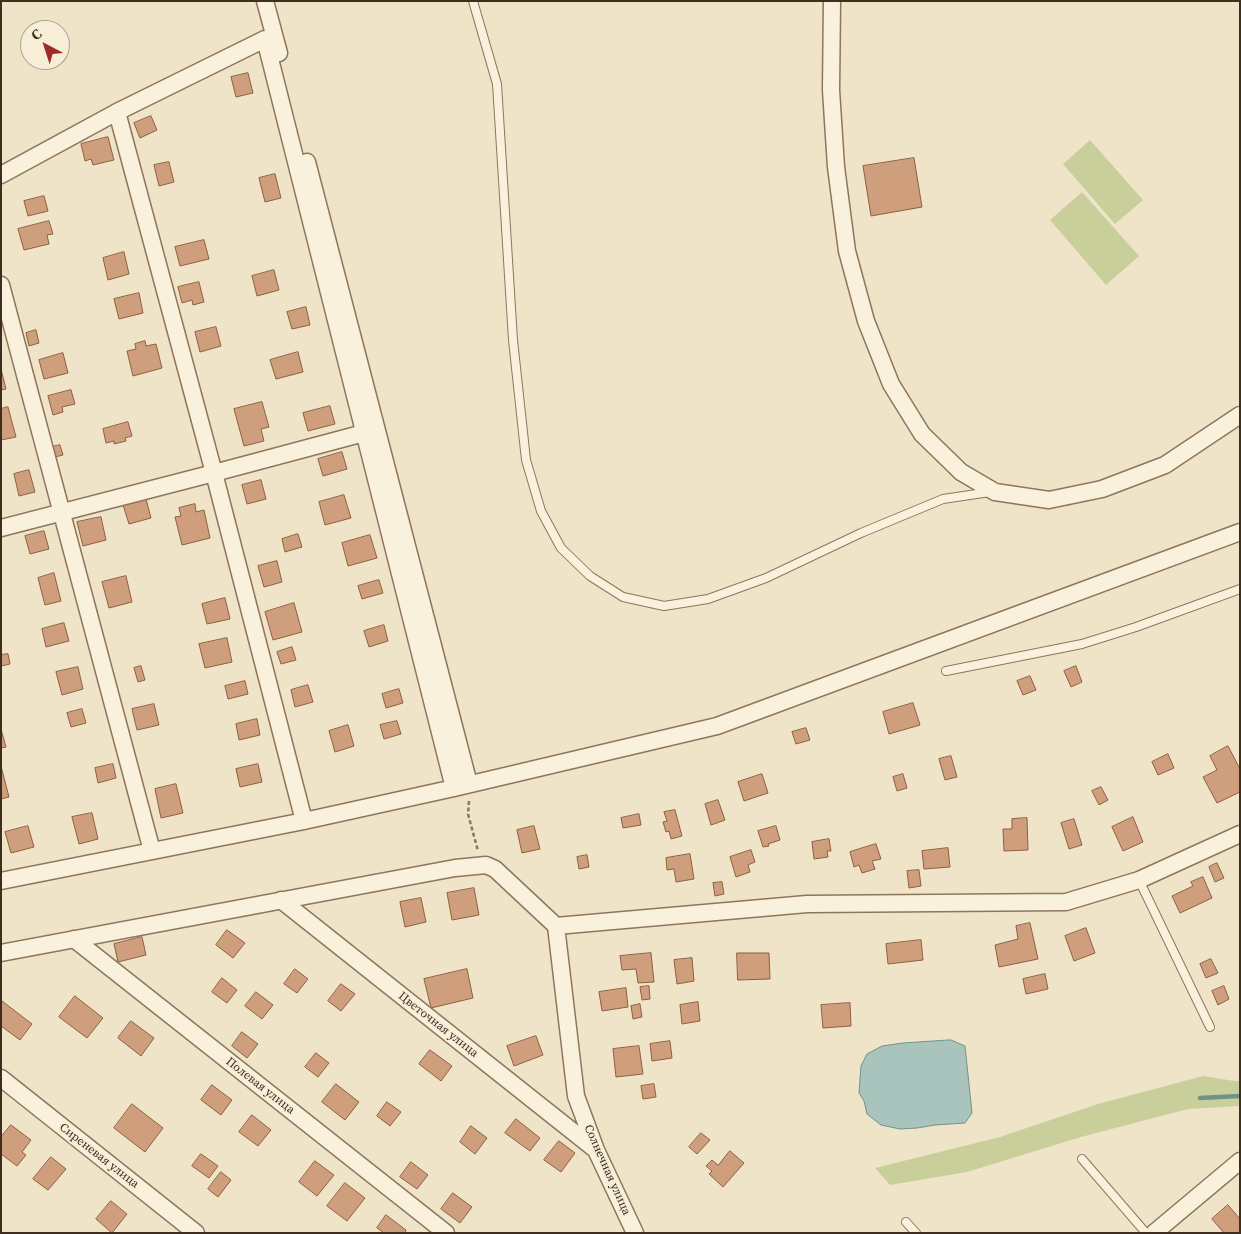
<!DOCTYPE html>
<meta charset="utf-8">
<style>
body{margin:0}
#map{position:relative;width:1241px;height:1234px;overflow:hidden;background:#f0e4c8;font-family:"Source Serif 4",serif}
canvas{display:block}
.frame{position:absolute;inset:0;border:2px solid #3d2e20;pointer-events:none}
.north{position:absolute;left:20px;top:20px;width:50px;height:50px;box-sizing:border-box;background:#f7eed8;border:1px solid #ada18e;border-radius:50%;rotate:320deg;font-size:14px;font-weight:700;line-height:20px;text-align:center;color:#3d2e20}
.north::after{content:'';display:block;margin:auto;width:18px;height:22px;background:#9e2a2b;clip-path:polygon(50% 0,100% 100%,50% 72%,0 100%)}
</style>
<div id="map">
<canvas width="1241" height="1234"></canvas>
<div class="frame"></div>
<div class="north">С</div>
</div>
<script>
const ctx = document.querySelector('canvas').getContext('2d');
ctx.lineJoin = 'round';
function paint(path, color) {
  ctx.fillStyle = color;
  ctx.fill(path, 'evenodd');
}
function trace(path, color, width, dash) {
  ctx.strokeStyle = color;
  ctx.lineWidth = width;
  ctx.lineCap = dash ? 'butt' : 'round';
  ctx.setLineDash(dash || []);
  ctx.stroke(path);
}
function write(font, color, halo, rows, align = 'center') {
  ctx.font = font + ' "Source Serif 4",serif';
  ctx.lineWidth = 4;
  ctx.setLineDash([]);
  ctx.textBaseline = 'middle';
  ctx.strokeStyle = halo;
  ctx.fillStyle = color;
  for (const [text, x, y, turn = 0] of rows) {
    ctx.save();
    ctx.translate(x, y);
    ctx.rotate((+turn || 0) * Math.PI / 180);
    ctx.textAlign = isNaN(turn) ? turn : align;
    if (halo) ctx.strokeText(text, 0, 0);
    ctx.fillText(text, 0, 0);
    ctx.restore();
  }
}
const green = new Path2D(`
 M1090,140l53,60 -28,24 -52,-60z
 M1082,192l57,64 -33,29 -56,-65z
 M1203,1076l31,5h6v25l-52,3 -107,28 -114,35 -77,13 -15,-17 125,-31 98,-33z`);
const water = new Path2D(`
 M951,1040l14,6 7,67 -7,10 -30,2 -18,3 -17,1 -19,-4 -14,-11 -3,-13 -5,-8 2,-27 6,-12 15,-8 21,-3z`);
const stream = new Path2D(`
 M1200,1098l40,-2`);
const building = new Path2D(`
 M248,73l5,20 -17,4 -5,-20z
 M151,116l6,14 -17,8 -6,-15z
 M108,137l6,23 -21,5 -2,-6 -6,2 -4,-17z
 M914,158l8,49 -51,9 -8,-50z
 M169,162l5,20 -15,4 -5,-21z
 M275,174l6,24 -16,4 -6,-24z
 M44,196l4,15 -20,5 -4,-15z
 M49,221l4,13 -6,1 2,9 -25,6 -6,-21z
 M204,240l5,19 -29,7 -5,-19z
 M124,252l5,22 -21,6 -5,-22z
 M274,270l5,20 -22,6 -5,-20z
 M199,282l5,20 -11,3 -1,-5 -10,3 -4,-16z
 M139,293l4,20 -24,6 -5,-20z
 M306,307l4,18 -18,4 -5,-17z
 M216,327l5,19 -21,6 -5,-20z
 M36,330l3,13 -10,3 -3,-13z
 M145,341l1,5 10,-2 6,24 -29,8 -6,-25 9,-2 -1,-5z
 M298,352l5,20 -27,7 -6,-19z
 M63,353l5,20 -24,6 -5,-19z
 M1,369l5,20 -5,1z
 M71,390l4,14 -13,3 1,5 -10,3 -5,-19z
 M262,402l7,25 -8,2 3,12 -20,5 -10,-37z
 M330,406l5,18 -27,7 -5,-18z
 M8,407l8,30 -15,3v-31z
 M128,422l4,14 -7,2 1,3 -12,3v-3l-8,2 -3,-14z
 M60,445l3,10 -8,2 -3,-10z
 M342,452l5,17 -24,7 -5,-17z
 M29,470l6,22 -16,4 -5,-22z
 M261,480l5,19 -19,5 -5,-19z
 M344,495l7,23 -26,7 -6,-23z
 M146,499l5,19 -22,6 -6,-19z
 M195,504l1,8 8,-2 6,28 -28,7 -7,-28 6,-1 -2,-8z
 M101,517l5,23 -23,6 -6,-24z
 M44,531l5,18 -19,5 -5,-18z
 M298,534l4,13 -17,5 -3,-13z
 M370,535l7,23 -29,8 -6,-23z
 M277,561l5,21 -18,5 -6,-21z
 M54,573l7,28 -16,4 -7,-27z
 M126,576l6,26 -23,6 -7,-26z
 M379,580l4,13 -21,6 -4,-13z
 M225,598l5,21 -23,5 -5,-20z
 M294,603l8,29 -29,8 -8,-28z
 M64,623l5,18 -23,6 -4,-18z
 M384,625l4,16 -19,6 -5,-16z
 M227,638l5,24 -27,6 -6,-24z
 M292,647l4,13 -15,4 -4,-12z
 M8,654l2,10 -9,2v-11z
 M141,666l4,14 -7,2 -4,-14z
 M1076,666l6,16 -11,5 -7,-16z
 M78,667l5,22 -21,6 -6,-23z
 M1030,676l6,14 -13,5 -6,-14z
 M245,681l3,13 -20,5 -3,-13z
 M308,685l5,17 -18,5 -4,-17z
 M399,689l4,14 -17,5 -4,-14z
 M913,703l7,22 -31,9 -6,-22z
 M154,704l5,21 -22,5 -5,-21z
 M82,709l4,14 -15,4 -4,-14z
 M257,719l3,16 -21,5 -3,-16z
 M397,721l4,13 -17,5 -4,-14z
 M348,725l6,21 -19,6 -6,-21z
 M806,728l4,12 -14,4 -4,-12z
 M1,729l5,18 -5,1z
 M1228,746l12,23v23l-23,11 -14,-26 14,-7 -7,-14z
 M1168,754l6,14 -16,7 -6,-13z
 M951,756l6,21 -12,3 -6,-21z
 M113,764l3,14 -18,5 -3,-15z
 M258,764l4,18 -22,5 -4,-18z
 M1,766l8,31 -8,2z
 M762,774l6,19 -24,8 -6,-19z
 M903,774l4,14 -10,3 -4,-14z
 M176,784l7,29 -22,5 -6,-29z
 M1101,787l7,13 -9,5 -7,-14z
 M718,800l7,20 -14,5 -6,-21z
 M675,810l7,26 -11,3 -2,-8 -3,1 -3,-10 4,-1 -3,-9z
 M92,813l6,26 -19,5 -7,-27z
 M639,814l2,11 -18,3 -2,-10z
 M1133,817l10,25 -20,9 -11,-24z
 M1027,818l1,32 -24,1 -1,-22h9v-10z
 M1074,819l8,26 -13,4 -8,-26z
 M28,826l6,21 -23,6 -6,-21z
 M534,826l6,23 -18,4 -5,-23z
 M776,826l4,14 -12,4 1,2 -6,1 -5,-16z
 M829,839l2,12h-4l1,6 -14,2 -2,-17z
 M876,844l5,15 -9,2 3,8 -13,4 -3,-8 -5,2 -4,-15z
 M948,848l2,19 -26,2 -2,-18z
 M751,850l4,12 -7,3 2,7 -14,5 -6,-20z
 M690,854l4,25 -18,3 -2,-13 -7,1 -1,-12z
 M587,855l2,12 -10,2 -2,-12z
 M1217,863l7,15 -9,4 -6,-15z
 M919,870l2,16 -12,2 -2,-17z
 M1203,877l9,21 -32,15 -8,-17 21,-10 -2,-4z
 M722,882l2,12 -9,2 -2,-13z
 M474,888l5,27 -27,5 -5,-27z
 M421,898l5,24 -21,5 -5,-25z
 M1030,923l8,36 -39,8 -4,-22 23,-6 -2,-13z
 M1086,928l9,25 -21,8 -9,-25z
 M227,930l18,13 -12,15 -17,-13z
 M142,937l4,18 -28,7 -4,-18z
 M921,940l2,20 -35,4 -2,-20z
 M651,953l3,29 -16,1 -2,-14 -14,1 -2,-14z
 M737,953h32l1,26 -32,1z
 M692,958l2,23 -17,3 -3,-24z
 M1211,959l7,14 -12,5 -6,-14z
 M295,969l13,10 -11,14 -13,-9z
 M467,969l6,29 -42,10 -7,-29z
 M1045,974l3,15 -22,5 -3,-15z
 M222,978l15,12 -10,13 -15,-11z
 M341,984l14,10 -14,17 -13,-10z
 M649,986l1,13 -8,1 -2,-13z
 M1224,986l5,13 -11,6 -6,-14z
 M626,988l2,19 -26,4 -3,-19z
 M256,992l17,13 -11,14 -17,-13z
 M75,996l28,22 -16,20 -28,-21z
 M2,1001l30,23 -12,16 -19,-14z
 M698,1002l2,19 -18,3 -2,-19z
 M850,1003l1,23 -28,2 -2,-23z
 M640,1004l2,13 -9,2 -2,-13z
 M131,1021l23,17 -13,18 -23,-18z
 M242,1032l16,12 -11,14 -15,-12z
 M536,1036l7,19 -29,11 -7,-20z
 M670,1041l2,17 -20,3 -2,-17z
 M639,1046l4,28 -27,3 -3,-28z
 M430,1050l22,16 -11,15 -22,-17z
 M316,1053l13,10 -11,14 -13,-10z
 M336,1084l23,18 -14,18 -23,-18z
 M654,1084l2,13 -13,2 -2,-13z
 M212,1085l20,15 -11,15 -20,-15z
 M387,1102l14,10 -11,14 -13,-10z
 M132,1104l31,24 -18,24 -31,-24z
 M252,1115l19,15 -13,16 -19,-14z
 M516,1119l24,19 -10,13 -25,-18z
 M11,1125l20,15 -9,12 4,3 -9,11 -16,-12v-17z
 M471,1126l16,12 -12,16 -15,-12z
 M701,1133l9,7 -13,14 -8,-7z
 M559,1141l16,12 -14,19 -17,-12z
 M730,1151l14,12 -21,24 -14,-13 3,-3 -6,-5 6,-6 6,5z
 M201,1154l17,12 -9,12 -17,-12z
 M51,1157l15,12 -18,21 -15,-11z
 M315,1161l19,14 -17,21 -18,-14z
 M411,1162l17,13 -11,14 -17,-12z
 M221,1172l10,8 -13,17 -10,-8z
 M345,1183l20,15 -18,23 -20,-15z
 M453,1193l19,14 -12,16 -19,-14z
 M111,1201l16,13 -15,19 -16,-14z
 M1228,1205l12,14v14h-16l-12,-14z
 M386,1215l20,15 -1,3h-21l-7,-5z`);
const path = new Path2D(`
 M469,801l-1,13 10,37`);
const service = new Path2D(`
 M473,1l24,83 16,256 13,120 15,51 20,37 29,28 33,21 41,9 44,-7 58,-21 95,-45 82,-34 47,-7
 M946,671l136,-27 54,-17 104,-38
 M1139,880l71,147
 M1082,1159l64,74
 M906,1222l10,11`);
const minor = new Path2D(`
 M265,1l14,52
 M832,1l-1,89 5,77 11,84 19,70 25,63 31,50 39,38 34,20 54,8 53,-11 63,-24 75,-50
 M117,112l97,361 90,348
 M307,162l162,622
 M1,175l116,-63 148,-73 189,749
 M1,285l151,566
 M1,528l213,-55 150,-40
 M1,881l303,-60 150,-33 263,-62 523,-194
 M281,900l315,250
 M556,926l251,-22 259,-2 73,-22 101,-46
 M74,939l372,294
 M1,953l454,-85 31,-3 9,4 61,57 20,170 20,54 39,83
 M1,1078l195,155
 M1154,1233l86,-72`);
const streetNames = [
 ["Цветочная улица",438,1025,38],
 ["Полевая улица",260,1086,38],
 ["Сиреневая улица",99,1156,38],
 ["Солнечная улица",607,1170,66]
];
paint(green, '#c9cf9b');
paint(water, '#a9c4bc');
trace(water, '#6f938a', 1);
trace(stream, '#6f938a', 4.5);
paint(building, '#cf9f7d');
trace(building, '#8d5f41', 1);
trace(service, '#8d765c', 10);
trace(minor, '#8d765c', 19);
trace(path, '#8d765c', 2.5, [4, 2.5]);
trace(service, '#faf1dc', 8);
trace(minor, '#faf1dc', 16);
write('12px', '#3d2e20', '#f7eed8', streetNames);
</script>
